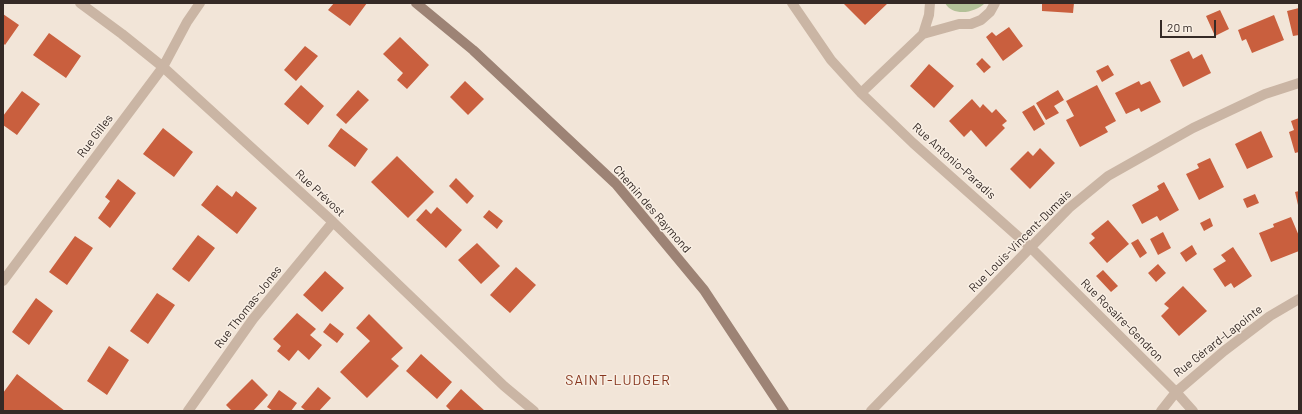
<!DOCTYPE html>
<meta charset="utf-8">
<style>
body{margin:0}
#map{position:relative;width:1302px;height:414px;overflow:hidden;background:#f2e5d8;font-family:Barlow,sans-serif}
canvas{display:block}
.frame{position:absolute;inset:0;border:4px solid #352a26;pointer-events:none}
.scale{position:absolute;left:1160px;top:20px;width:56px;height:18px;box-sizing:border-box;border:2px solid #352a26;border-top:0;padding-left:5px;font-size:12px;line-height:14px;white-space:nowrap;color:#352a26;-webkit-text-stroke:3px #f9efe4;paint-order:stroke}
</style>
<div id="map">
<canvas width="1302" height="414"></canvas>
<div class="frame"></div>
<div class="scale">20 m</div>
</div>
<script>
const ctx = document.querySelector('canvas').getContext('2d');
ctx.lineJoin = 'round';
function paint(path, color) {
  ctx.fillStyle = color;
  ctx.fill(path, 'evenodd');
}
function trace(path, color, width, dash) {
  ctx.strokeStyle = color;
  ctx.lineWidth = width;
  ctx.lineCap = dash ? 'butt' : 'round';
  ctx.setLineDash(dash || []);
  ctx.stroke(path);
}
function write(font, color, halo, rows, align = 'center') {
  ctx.font = font + ' Barlow,sans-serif';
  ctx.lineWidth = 3;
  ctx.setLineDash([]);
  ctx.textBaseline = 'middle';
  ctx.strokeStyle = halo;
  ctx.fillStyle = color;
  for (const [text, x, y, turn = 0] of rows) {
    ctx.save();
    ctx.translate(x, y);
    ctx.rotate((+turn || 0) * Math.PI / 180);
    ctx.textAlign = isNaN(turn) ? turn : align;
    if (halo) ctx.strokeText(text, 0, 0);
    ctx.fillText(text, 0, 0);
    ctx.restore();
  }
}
const green = new Path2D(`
 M945,3h40c-10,10 -32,14 -40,0z`);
const building = new Path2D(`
 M334,3h33l-17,23 -22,-16z
 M843,3h45l-23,22z
 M1042,3h32l-1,10 -31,-2z
 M1299,8v27l-6,1 -6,-25z
 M1220,10l9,19 -14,7 -9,-20z
 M3,14l16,11 -14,20 -2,-2z
 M1274,15l10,25 -32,13 -6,-14 -4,2 -4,-11z
 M1009,27l14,19 -20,15 -17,-24 6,-5 4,4z
 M49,33l32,23 -15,22 -33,-23z
 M400,37l29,28 -22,24 -10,-9 6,-7 -20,-19z
 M305,46l13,10 -22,25 -12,-11z
 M1189,51l4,8 9,-5 9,19 -28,14 -13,-27z
 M982,58l9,9 -7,6 -8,-9z
 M929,64l25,22 -20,22 -24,-22z
 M1108,65l6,10 -12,7 -6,-11z
 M465,81l19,18 -16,16 -18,-18z
 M1139,81l2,4 9,-4 11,21 -20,10 -2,-4 -13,6 -11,-21z
 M301,85l23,21 -16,19 -24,-21z
 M1097,85l19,36 -11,6 3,5 -28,15 -14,-27 8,-4 -8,-15z
 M358,90l11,10 -23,24 -10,-9z
 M1058,90l6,10 -10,6 5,7 -13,7 -10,-17z
 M22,91l18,13 -23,31 -14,-10v-9z
 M972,99l8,9 3,-4 9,9 4,-4 11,12 -5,4 3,3 -19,19 -15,-17 -7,7 -15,-16z
 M1034,105l11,19 -11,7 -12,-19z
 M1299,118v34l-4,1 -6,-21 5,-2 -3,-9z
 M163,128l30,24 -19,25 -31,-23z
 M341,128l27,21 -13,18 -27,-21z
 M1261,131l12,26 -26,12 -12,-25z
 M1040,148l15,15 -25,26 -20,-20 18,-18 5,5z
 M397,156l37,36 -26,26 -37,-36z
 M1210,158l14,29 -25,13 -13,-26 13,-6 -2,-4z
 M456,178l18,18 -7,8 -18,-18z
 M118,179l18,14 -26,35 -12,-10 12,-17 -5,-4z
 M1164,182l15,28 -19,11 -3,-5 -15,8 -10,-19 27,-15 -2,-4z
 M217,185l15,12 4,-6 21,17 -20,26 -36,-29z
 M1299,191v14h-1l-3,-13z
 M1255,194l4,9 -12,5 -4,-9z
 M437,207l25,23 -16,18 -30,-28 10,-11 5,5z
 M489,210l14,11 -6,8 -14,-12z
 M1291,217l8,19v15l-28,11 -12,-29 15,-6 -1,-3z
 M1210,218l3,8 -9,5 -4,-8z
 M1108,220l21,24 -22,19 -18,-20 6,-5 -4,-4z
 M1163,232l8,16 -13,7 -8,-16z
 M198,235l17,13 -26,34 -17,-13z
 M75,236l18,12 -26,37 -18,-13z
 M1138,239l9,14 -7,5 -9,-15z
 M477,243l23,23 -19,18 -23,-24z
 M1192,245l5,9 -11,8 -6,-9z
 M1233,247l19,29 -18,12 -3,-5 -6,4 -12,-18 13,-8 -5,-6z
 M1158,264l8,9 -10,9 -8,-9z
 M516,267l20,18 -26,28 -20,-18z
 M1103,270l15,16 -7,6 -15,-16z
 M325,271l19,17 -22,24 -19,-17z
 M1183,286l24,25 -28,25 -18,-20 8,-8 -5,-4z
 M157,293l18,12 -27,39 -18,-13z
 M36,298l17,13 -24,34 -17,-13z
 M297,313l19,16 -6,6 12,10 -13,15 -11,-10 -9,11 -12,-10 4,-5 -8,-7z
 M369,314l34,34 -12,11 8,7 -32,32 -27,-26 30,-31 -14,-13z
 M330,323l14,11 -7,9 -14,-11z
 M109,346l20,14 -22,35 -20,-14z
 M421,354l31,28 -15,17 -31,-28z
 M17,374l48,37h-62v-18z
 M252,379l16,16 -15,16h-21l-6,-6z
 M318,387l13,11 -12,13h-13l-5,-4z
 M461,389l24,22h-34l-5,-5z
 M279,390l18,13 -6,8h-18l-6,-4z`);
const street = new Path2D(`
 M80,3l42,31 41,33 170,155 171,164 30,25
 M792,3l39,57 30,33 52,50 118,105 145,144 17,19
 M930,3l-1,12 -6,19 36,-10h12l10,-4 9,-8 5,-9
 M861,93l62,-59
 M3,281l160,-214 24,-45 13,-19
 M188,411l65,-92 80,-97
 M871,411l198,-203 39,-32 85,-48 72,-34 34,-11
 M1161,411l15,-19 48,-41 46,-35 29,-17`);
const secondary = new Path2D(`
 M416,3l57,47 143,134 88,106 80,121`);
const streetNames = [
 ["Rue Gilles",95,136,-53],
 ["Rue Antonio-Paradis",954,161,42],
 ["Rue Prévost",320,193,43],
 ["Chemin des Raymond",652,209,49],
 ["Rue Louis-Vincent-Dumais",1020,241,-45],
 ["Rue Thomas-Jones",248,307,-52],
 ["Rue Rosaire-Gendron",1122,320,45],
 ["Rue Gérard-Lapointe",1218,341,-38]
];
const quarterNames = [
 ["SAINT-LUDGER",618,380]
];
paint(green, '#b3c198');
paint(building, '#c95f3e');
trace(street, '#cab5a4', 10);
trace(secondary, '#9d8375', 10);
write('12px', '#352a26', '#f9efe4', streetNames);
ctx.letterSpacing = '1px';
write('14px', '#86351d', '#f9efe4', quarterNames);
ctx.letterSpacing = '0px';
</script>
